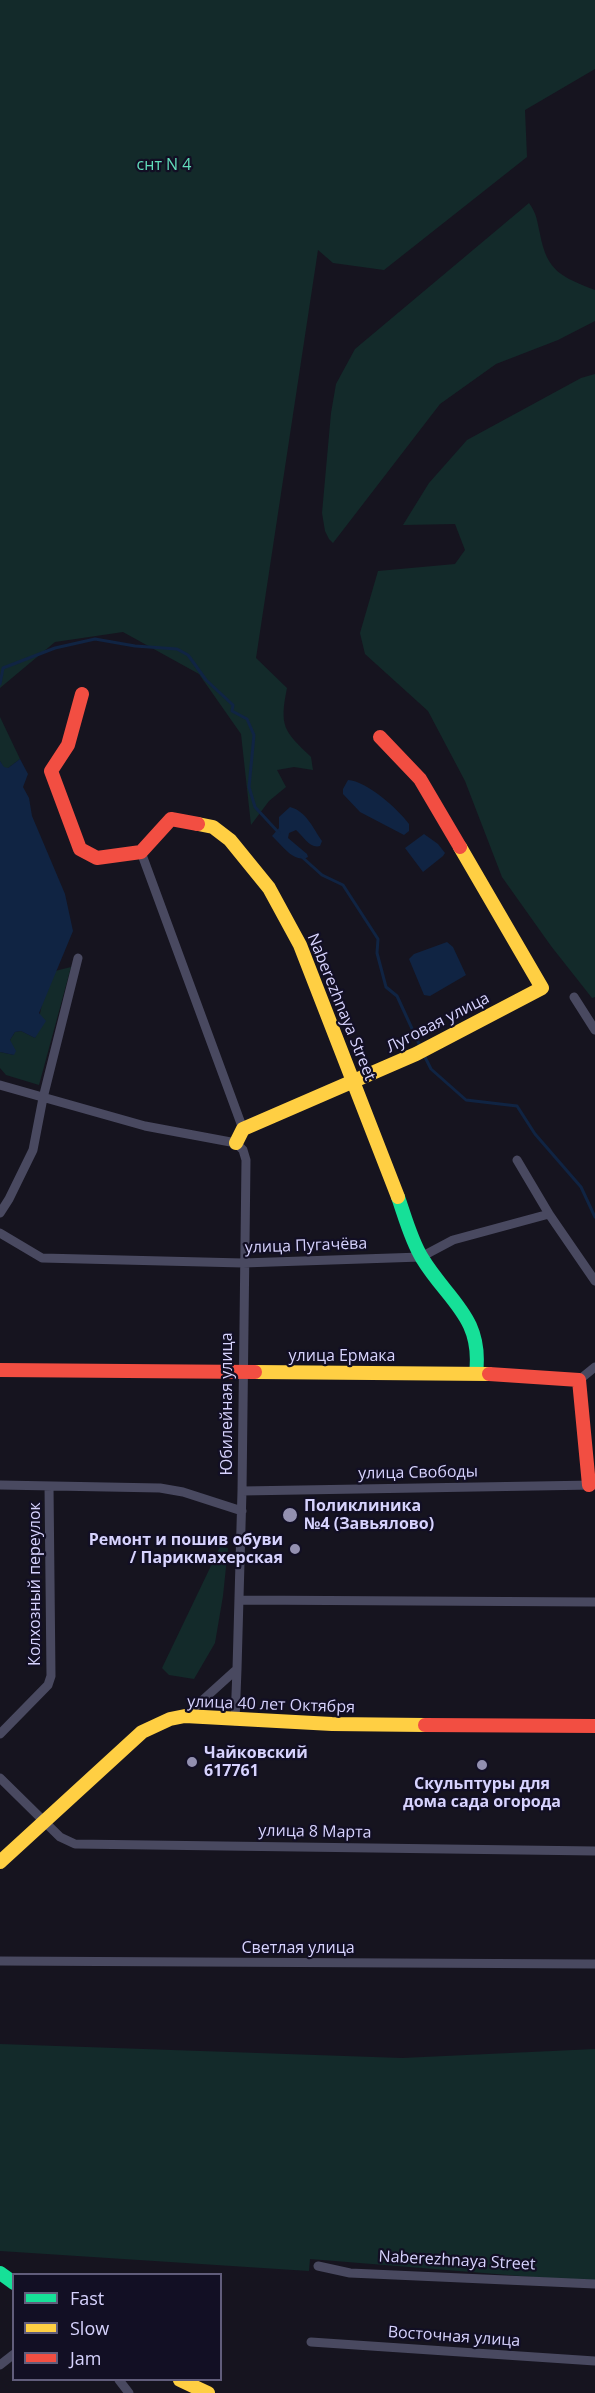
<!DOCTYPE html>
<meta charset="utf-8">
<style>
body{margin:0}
#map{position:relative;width:595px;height:2393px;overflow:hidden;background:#16141f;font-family:"Open Sans",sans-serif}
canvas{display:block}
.legend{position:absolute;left:12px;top:2273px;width:210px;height:108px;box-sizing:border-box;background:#120f24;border:2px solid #615d7b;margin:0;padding:8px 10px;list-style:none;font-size:18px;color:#d7d3fe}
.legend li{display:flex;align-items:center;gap:12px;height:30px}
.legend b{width:30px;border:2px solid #615d7b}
</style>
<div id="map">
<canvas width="595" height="2393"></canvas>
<ul class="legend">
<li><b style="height:8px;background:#16e098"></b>Fast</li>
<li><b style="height:8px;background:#ffcf43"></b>Slow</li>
<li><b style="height:8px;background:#f24e42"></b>Jam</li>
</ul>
</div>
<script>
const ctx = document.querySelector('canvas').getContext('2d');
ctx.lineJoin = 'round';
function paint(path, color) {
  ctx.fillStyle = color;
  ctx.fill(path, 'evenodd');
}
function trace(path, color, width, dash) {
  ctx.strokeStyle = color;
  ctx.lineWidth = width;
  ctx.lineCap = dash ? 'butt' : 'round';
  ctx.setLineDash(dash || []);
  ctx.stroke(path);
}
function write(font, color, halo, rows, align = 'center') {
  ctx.font = font + ' "Open Sans",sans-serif';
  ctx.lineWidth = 4.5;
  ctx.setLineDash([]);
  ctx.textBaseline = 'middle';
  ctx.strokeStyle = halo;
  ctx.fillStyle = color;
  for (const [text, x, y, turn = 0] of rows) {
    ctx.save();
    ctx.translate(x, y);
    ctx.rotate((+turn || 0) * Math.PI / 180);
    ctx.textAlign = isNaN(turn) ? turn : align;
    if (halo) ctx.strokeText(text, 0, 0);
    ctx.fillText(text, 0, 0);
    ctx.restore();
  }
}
const green = new Path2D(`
 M0,0h595v69l-70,41 2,47 -143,113 -51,-7 -15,-13 -62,408 31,30c-8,39 -3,43 24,69l2,13 -19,-3 -17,3 9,17 -17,14 -18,24 -10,-91 -42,-60 -76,-42 -68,10 -55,46z
 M529,203c8,11 8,18 11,31 7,38 22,43 55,56v31l-37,19 -62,24 -56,40 -107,139 -4,-4 -4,-8 -3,-18 9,-100 5,-29 19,-35z
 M595,374v623l-3,1 -41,-52 -49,-69 -37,-96 -37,-70 -63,-57 -5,-21 18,-62 77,-7 10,-14 -10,-26 -52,1 26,-42 38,-43 114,-62z
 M0,717l20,42 -12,9h-4l-4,-7z
 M71,967l-32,118 -33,-10 -6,-7v-16l14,3 -4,-15 5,-8 6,-1 14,7 8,-39 12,-28z
 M220,1547l8,1 -5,48 -8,47 -21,36 -25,-4 -7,-7z
 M0,2044l402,14 193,-9v233l-285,-23 -1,12 -309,-20z`);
const water = new Path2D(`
 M20,759l8,15 -5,13 6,11 3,18 33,78 8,37 -34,82 7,8 -11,17 -14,-7 -6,1 -5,8 6,11 -2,4 -14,-3v-291l4,6 4,1z
 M348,780c19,1 50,29 61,44v7l-5,4 -44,-23 -17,-18v-5z
 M290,807c16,4 23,21 32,34l-2,5c-10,3 -17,-10 -24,-16l-7,3 -1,5 19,16 1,3c-14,7 -26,-12 -36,-21l7,-8v-11z
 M424,834l14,10 7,9 -2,3 -20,16 -18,-24z
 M447,942l6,5 13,28 -36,21 -6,-1 -15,-36 5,-5z`);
const stream = new Path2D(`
 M0,684l3,-16 52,-20 40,-9 40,7 42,3 11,6 18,25 27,25 -1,6 15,8 7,16 -5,52 6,20 24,26
 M302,857l20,18 21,10 35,54 -1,14 9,34 11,9 23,50
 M424,1055l7,14 35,31 51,6 18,28 46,53 14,30`);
const street = new Path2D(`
 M141,852l102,277
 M574,997l21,33
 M0,1085l145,41 91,17 7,7 3,10 -4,331 -5,178 -52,47
 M0,1213l9,-14 24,-49 10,-52 35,-140
 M549,1214l46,67
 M0,1233l42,25 201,5 178,-6 32,-17 96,-26 -32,-54
 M579,1380l16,-13
 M0,1485l160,3 23,4 59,19
 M242,1491l352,-6
 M239,1600l356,2
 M235,1721l2,-52
 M0,1734l48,-49 3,-9 -2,-190
 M0,1778l60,59 15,7 520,7
 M0,1961l595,3
 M318,2266l32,7 245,11
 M311,2342l284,19
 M0,2365l14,-11
 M119,2380l10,13`);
const fast = new Path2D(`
 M398,1197c7,20 13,43 24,61 26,43 61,59 54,115
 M0,2273l14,10`);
const slow = new Path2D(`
 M198,824l15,3 17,13 39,48 31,57 98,252
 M236,1143l7,-14 173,-75 126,-66 -82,-141
 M255,1372l234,2
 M0,1862l142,-130 28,-13 15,-3 147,8 93,1
 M180,2380l28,13`);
const jam = new Path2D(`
 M82,694l-14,51 -17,26 29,78 17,9 44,-6 30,-33 27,5
 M380,737l40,42 40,68
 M0,1370l255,2
 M489,1374l90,6 10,105
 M425,1725l170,1`);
const markers = [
 [290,1515,8,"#9390b0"],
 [295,1549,6,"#9390b0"],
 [192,1762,6,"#9390b0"],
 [482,1765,6,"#9390b0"]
];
const parkNames = [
 ["снт N 4",164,165]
];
const streetNames = [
 ["Naberezhnaya Street",341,1007,68],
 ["Луговая улица",438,1023,-27],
 ["улица Пугачёва",306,1246,-2],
 ["улица Ермака",342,1356],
 ["Юбилейная улица",227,1404,-90],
 ["улица Свободы",418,1473,-1],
 ["Колхозный переулок",35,1584,-90],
 ["улица 40 лет Октября",271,1705,2],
 ["улица 8 Марта",315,1832,1],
 ["Светлая улица",298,1948],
 ["Naberezhnaya Street",457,2261,3],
 ["Восточная улица",454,2337,4]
];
const poiNames = [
 ["Поликлиника",304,1506],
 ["№4 (Завьялово)",304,1524],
 ["Ремонт и пошив обуви",283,1540,"right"],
 ["/ Парикмахерская",283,1558,"right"],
 ["Чайковский",204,1753],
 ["617761",204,1771],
 ["Скульптуры для",482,1784,"center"],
 ["дома сада огорода",482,1802,"center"]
];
paint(green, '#132a2a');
paint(water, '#102443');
trace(stream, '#102443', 3);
trace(street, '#494960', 9);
trace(fast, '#16e098', 14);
trace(slow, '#ffcf43', 14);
trace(jam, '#f24e42', 14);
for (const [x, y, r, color] of markers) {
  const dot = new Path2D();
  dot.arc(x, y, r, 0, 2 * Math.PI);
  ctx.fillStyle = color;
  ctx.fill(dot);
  trace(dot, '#120f24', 2);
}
write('16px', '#61dcba', '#120f24', parkNames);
write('16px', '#d7d3fe', '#120f24', streetNames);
write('bold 16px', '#d7d3fe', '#120f24', poiNames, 'left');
</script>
